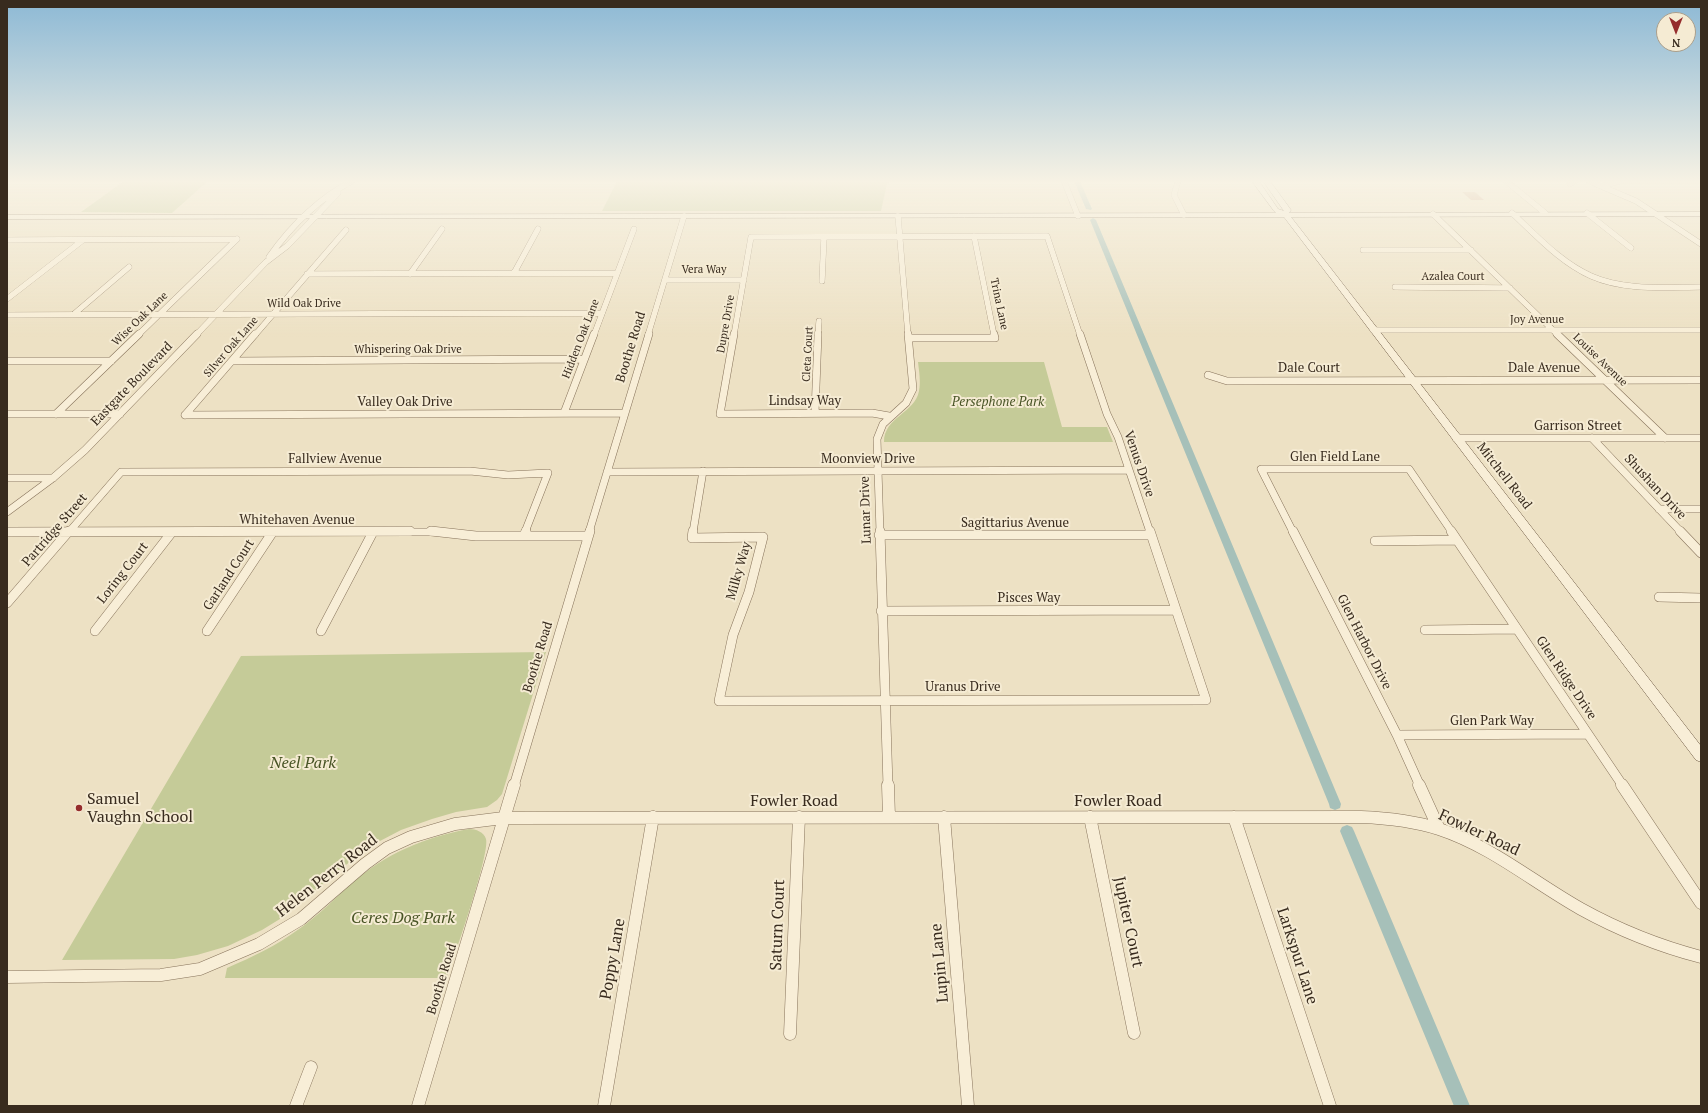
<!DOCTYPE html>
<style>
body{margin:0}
#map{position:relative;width:1708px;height:1113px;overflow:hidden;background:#ede1c4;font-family:"PT Serif",serif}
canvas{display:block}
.frame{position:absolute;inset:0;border:8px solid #382b1e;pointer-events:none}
.north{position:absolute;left:1656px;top:12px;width:40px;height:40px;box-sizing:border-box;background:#f5ebd3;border:1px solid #a99e8b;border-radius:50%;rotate:180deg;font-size:11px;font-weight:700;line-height:16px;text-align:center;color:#382b1e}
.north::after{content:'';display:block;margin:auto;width:14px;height:18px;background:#952c2c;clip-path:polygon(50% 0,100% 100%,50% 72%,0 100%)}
</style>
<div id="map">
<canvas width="1708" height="1113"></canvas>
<div class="frame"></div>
<div class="north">N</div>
</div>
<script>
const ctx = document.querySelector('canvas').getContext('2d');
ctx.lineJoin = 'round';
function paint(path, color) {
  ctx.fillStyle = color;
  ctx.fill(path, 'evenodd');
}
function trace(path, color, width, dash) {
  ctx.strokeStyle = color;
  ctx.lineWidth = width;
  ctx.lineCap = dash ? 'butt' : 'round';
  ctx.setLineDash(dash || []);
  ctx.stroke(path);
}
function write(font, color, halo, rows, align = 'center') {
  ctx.font = font + ' "PT Serif",serif';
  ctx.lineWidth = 4;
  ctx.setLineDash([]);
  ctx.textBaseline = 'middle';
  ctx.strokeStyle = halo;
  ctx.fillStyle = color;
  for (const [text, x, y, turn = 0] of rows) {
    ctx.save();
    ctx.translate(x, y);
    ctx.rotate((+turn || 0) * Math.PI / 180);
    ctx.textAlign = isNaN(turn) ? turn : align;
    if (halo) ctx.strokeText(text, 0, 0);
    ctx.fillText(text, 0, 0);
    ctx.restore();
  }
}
const green = new Path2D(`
 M124,181h84l-36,32 -91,-1z
 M617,181h274l-4,3 -6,27h-279z
 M918,362h126l18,65h45l6,15h-229c0,-25 31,-29 35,-51 2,-9 0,-20 -1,-29z
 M546,652l-44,142 -5,6 -10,7 -31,5 -24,7 -31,11 -21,11 -40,28 -52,45 -26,16 -34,16 -31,9 -23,4 -112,1 179,-304z
 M469,829c7,0 15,3 17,10 4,15 -32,118 -39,139h-222l2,-10c25,-11 49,-22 72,-39 19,-13 35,-30 53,-46 33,-29 73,-46 117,-54z`);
const canal = new Path2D(`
 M1074,181h6l12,28 -1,1 -5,-1z
 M1093,218l3,2 245,584 -1,4 -5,2 -5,-2 -1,-4 -239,-584z
 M1347,825l5,2 2,4 116,275h-16l-114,-275 2,-4z`);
const building = new Path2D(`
 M1462,192h13l9,8h-13z`);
const streetFar3 = new Path2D(`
 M1064,181l14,35
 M1178,181l-4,14 10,20
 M1506,181l39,32
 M1589,181l47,20 65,43
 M1570,184l5,-3
 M1602,186l18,-5h81
 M1512,213c25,23 48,49 79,63 34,15 74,11 110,11
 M1587,213l44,35
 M1433,214l125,121
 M898,216l10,119
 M974,236l20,99
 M7,240l230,-1
 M1363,250h108
 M269,257c22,-31 49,-58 83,-76
 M514,273l24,-44
 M307,274l310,-1
 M410,274l32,-45
 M665,280h79
 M822,281l2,-44
 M1395,287l115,1
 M7,299l76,-59
 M74,314l55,-47
 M7,315l595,-2
 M1373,330h328
 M138,335l99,-96
 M196,335l70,-73 21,-16 51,-53v-3
 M255,335l91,-105
 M594,335l40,-106
 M648,335l36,-119
 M734,335l17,-98 296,-1 33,99
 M818,335l1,-14`);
const streetFar2 = new Path2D(`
 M734,334l-14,80 152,-1 17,3
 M1080,334l27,80 11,23 32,95
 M1557,334l108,104
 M909,338h86l-1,-4
 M7,361h104
 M232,361l352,-2
 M1208,375l19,6 474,-1
 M564,413l30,-79
 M815,413l3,-79
 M7,414h113
 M56,414l83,-80
 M185,415l440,-2
 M185,415l70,-81
 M1456,438h245
 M1592,438l89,94
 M607,472l521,-2
 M7,478h46
 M1659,509h42
 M7,512l46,-34 32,-28 112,-116
 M7,532h434
 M69,532l52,-60 349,-1 38,4 40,-2 -23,59
 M589,532l60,-198
 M693,532l10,-61
 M880,532l-3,-93 6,-15 23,-21 7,-14 -5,-55
 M1293,532l-32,-63h148l43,63`);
const streetFar1 = new Path2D(`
 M431,531l45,5h111
 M693,531l-1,7 71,-1 -14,55 -16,43 -14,66 487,-1 -56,-169
 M880,531l8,255
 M1293,531l104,204 23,51
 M1451,531l172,255
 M1680,531l21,22
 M7,532l403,-1
 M879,535h272
 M524,536l2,-5
 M1375,541l82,-1
 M1659,597l42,1
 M7,603l62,-72
 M881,611l295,-1
 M1425,630l92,-1
 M95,631l77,-99
 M207,631l65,-98
 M321,631l52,-99
 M1397,735l191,-1
 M514,786l76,-255`);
const street = new Path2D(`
 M888,785l1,32
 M1419,785l20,44
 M1622,785l79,118
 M944,817l24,289
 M1090,817l44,216
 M1234,817l96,289
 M7,977l154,-2 39,-6 59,-25 42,-25 64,-55 22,-16 24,-11 44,-13 48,-6 858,-1c26,1 53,4 78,12 52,17 94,53 142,80 38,21 78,37 120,48
 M790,1034l9,-217
 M296,1106l15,-39
 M418,1106l96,-321
 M604,1106l49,-289`);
const secondary = new Path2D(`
 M1252,181h7l19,28 6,2 -21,-30h7l21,29 -2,3 412,-1v4l-410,1 410,529v16l-5,-2 -412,-543 -1277,2v-4l1269,-2 -2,-2z`);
const markers = [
 [79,808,4,"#952c2c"]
];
const farStreetnames = [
 ["Vera Way",704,270],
 ["Azalea Court",1453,277],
 ["Wild Oak Drive",304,304],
 ["Trina Lane",999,304,78],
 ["Wise Oak Lane",140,319,-44],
 ["Joy Avenue",1537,320],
 ["Dupre Drive",726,324,-80],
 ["Hidden Oak Lane",581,339,-69],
 ["Silver Oak Lane",231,347,-49],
 ["Whispering Oak Drive",408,350],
 ["Cleta Court",808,354,-87],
 ["Louise Avenue",1600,360,44]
];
const streetNames = [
 ["Boothe Road",631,347,-73],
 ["Dale Court",1309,368],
 ["Dale Avenue",1544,368],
 ["Eastgate Boulevard",132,384,-46],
 ["Lindsay Way",805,401],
 ["Valley Oak Drive",405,402],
 ["Garrison Street",1578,426],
 ["Glen Field Lane",1335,457],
 ["Fallview Avenue",335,459],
 ["Moonview Drive",868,459],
 ["Venus Drive",1139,464,71],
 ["Mitchell Road",1504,476,52],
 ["Shushan Drive",1655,487,47],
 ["Lunar Drive",866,510,-92],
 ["Whitehaven Avenue",297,520],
 ["Sagittarius Avenue",1015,523],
 ["Partridge Street",55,530,-49],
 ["Milky Way",739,571,-74],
 ["Loring Court",123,573,-52],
 ["Garland Court",229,575,-57],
 ["Pisces Way",1029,598],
 ["Glen Harbor Drive",1364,642,63],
 ["Boothe Road",538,657,-73],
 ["Glen Ridge Drive",1566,678,56],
 ["Uranus Drive",963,687],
 ["Glen Park Way",1492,721],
 ["Boothe Road",442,979,-73]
];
const parkNames = [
 ["Persephone Park",998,402]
];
const nearParknames = [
 ["Neel Park",303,763],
 ["Ceres Dog Park",403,918]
];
const nearPoinames = [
 ["Samuel",87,799],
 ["Vaughn School",87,817]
];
const nearStreetnames = [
 ["Fowler Road",794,801],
 ["Fowler Road",1118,801],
 ["Fowler Road",1479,833,25],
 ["Helen Perry Road",327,876,-38],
 ["Jupiter Court",1128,922,78],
 ["Saturn Court",778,925,-88],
 ["Larkspur Lane",1297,956,72],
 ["Poppy Lane",613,959,-80],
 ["Lupin Lane",940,963,-95]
];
paint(green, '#c5cb98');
paint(canal, '#a6c0b9');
paint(building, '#cb9c7b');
trace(streetFar3, '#87735b', 6);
trace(streetFar2, '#87735b', 8);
trace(streetFar1, '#87735b', 10);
trace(street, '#87735b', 13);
trace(secondary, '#69543e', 1);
trace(streetFar3, '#f8eed7', 5.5);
trace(streetFar2, '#f8eed7', 7);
trace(streetFar1, '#f8eed7', 9);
trace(street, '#f8eed7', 12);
paint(secondary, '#f8eed7');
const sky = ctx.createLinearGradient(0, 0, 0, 337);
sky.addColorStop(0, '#8db9d5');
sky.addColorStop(0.54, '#f7f2e4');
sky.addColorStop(1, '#f7f2e400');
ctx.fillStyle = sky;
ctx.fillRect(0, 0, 1708, 337);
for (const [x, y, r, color] of markers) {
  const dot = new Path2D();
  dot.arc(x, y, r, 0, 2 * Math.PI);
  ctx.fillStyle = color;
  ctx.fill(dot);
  trace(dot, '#f5ebd3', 1.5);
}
write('11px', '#382b1e', '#f5ebd3', farStreetnames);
write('13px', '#382b1e', '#f5ebd3', streetNames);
write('italic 13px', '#485425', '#f5ebd3', parkNames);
write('italic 16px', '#485425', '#f5ebd3', nearParknames);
write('16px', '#382b1e', '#f5ebd3', nearPoinames, 'left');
write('16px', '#382b1e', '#f5ebd3', nearStreetnames);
</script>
